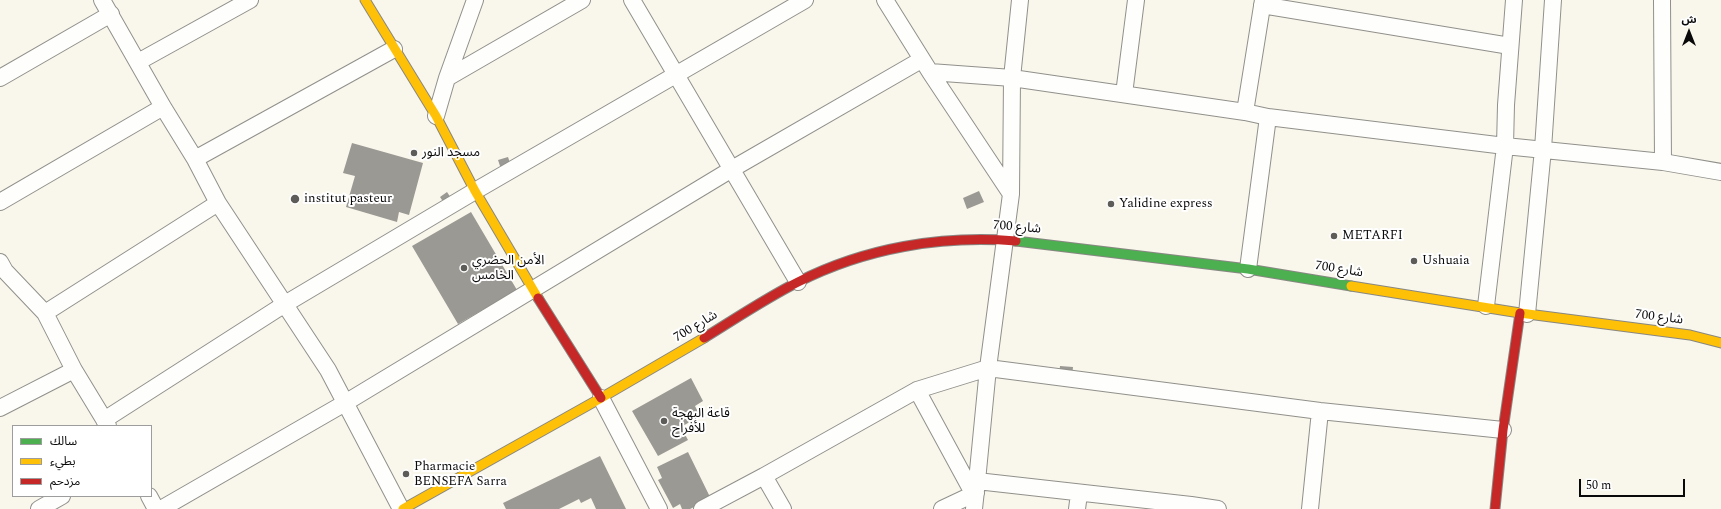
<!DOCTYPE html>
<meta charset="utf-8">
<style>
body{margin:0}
#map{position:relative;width:1721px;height:509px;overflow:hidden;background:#f9f7ec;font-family:Spectral,"Noto Sans Arabic",serif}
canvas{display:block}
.legend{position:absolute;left:12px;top:425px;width:140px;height:72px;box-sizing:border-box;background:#fff;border:1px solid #9d9d9d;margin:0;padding:5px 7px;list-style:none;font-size:12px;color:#090909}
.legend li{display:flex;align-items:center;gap:8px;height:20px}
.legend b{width:20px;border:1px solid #9d9d9d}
.north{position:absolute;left:1669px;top:12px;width:40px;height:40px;-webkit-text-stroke:3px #fff;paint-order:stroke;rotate:0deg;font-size:11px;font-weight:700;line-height:16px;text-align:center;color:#090909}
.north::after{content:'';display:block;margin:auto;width:14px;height:18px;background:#090909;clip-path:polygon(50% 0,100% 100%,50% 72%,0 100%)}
.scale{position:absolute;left:1579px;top:479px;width:106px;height:18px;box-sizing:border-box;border:2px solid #090909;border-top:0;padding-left:5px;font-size:12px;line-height:14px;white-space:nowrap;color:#090909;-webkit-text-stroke:3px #fff;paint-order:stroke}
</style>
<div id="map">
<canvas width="1721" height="509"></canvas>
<ul class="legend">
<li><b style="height:5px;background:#4caf50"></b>سالك</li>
<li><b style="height:5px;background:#ffc107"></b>بطيء</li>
<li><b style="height:5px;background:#c62828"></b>مزدحم</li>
</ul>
<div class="north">ش</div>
<div class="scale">50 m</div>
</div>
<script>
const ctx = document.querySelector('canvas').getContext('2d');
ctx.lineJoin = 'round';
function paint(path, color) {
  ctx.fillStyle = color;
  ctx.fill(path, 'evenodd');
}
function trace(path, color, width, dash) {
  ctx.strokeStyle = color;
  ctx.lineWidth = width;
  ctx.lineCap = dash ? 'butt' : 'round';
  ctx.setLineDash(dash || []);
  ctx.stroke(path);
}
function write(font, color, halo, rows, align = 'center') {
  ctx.font = font + ' Spectral,"Noto Sans Arabic",serif';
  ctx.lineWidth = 4;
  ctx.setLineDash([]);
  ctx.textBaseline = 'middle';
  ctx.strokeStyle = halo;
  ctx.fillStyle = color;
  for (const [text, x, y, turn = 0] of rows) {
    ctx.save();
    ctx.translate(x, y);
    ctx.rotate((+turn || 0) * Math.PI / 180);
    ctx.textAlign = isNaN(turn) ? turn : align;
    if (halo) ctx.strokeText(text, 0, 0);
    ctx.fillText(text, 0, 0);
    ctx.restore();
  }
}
const building = new Path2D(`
 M352,143l71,20 -14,52 -10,-3 -2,10 -51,-15 9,-31 -12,-3z
 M508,157l4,12 -10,3 -4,-12z
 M979,191l5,11 -17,7 -4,-11z
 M447,192l6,9 -7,5 -6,-9z
 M471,212l46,78 -59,34 -46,-78z
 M1060,366l13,1 -1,10 -13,-1z
 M691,378l12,23 -8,5 5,10 -19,11 7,13 -30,16 -26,-45z
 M688,452l23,47 -21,10h-8l-2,-5 -7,4 -15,-28 4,-2 -5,-11z
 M600,456l26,53h-30l-5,-11 -10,5 -2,-4 -20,10h-53l-3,-6z`);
const street = new Path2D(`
 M102,0l61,107 32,52 23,44 110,167 73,139
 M632,0l166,282
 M885,0l45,72 82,6 233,34 23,5 237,29 158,16 58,10
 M1662,0l1,162
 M1262,5l248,41
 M138,62l112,-62
 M930,72l81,122
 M0,78l111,-64
 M447,78l135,-78
 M1124,94l12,-94
 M1245,112l18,-112
 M436,116l11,-38 28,-78
 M195,159l199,-110
 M0,202l163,-95
 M0,262l5,9 40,42 29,57 34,56
 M1248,269l20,-152
 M1486,306l19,-160 1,-41 8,-105
 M45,313l173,-110
 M1527,314l16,-165 10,-149
 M917,390l57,105
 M601,398l58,111
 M0,408l74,-38
 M104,420l181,-116 190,-113 330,-191
 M764,476l153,-86 71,-22 332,43 183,19
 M977,481l11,-113 23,-174 1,-116 8,-78
 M149,496l7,13
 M1191,505l27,4
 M39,509l23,-13
 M161,509l184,-106 387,-234 189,-109
 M702,509l62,-33 19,33
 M942,509l34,-16
 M974,509l3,-28 214,24 -1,4
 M1077,509l2,-15
 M1310,509l10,-98`);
const fast = new Path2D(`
 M1016,241l232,28 103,17`);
const slow = new Path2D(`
 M365,0l71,116 39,75 63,107
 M1351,286l169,27 170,22 31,8
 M403,509l198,-111 103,-60`);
const jam = new Path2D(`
 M538,298l63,100
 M704,338c31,-19 62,-40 94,-56 67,-34 143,-47 218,-41
 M1495,509l8,-79 17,-117`);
const markers = [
 [414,153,4,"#5d5c58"],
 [295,199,5,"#5d5c58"],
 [1111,204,4,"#5d5c58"],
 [1334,236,4,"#5d5c58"],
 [1414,261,4,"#5d5c58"],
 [464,268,4,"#5d5c58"],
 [664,421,4,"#5d5c58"],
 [406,474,4,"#5d5c58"]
];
const poiNames = [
 ["مسجد النور",422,153],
 ["institut pasteur",304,199],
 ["Yalidine express",1119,204],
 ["METARFI",1342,236],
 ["الأمن الحضري",472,261],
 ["الخامس",472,276],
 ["Ushuaia",1422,261],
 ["قاعة البهجة",672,414],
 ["للأفراح",672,429],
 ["Pharmacie",414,467],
 ["BENSEFA Sarra",414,482]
];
const streetNames = [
 ["شارع 700",1017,228,5],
 ["شارع 700",1339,270,9],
 ["شارع 700",1659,318,7],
 ["شارع 700",696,327,-31]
];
paint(building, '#9b9993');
trace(street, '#91908b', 18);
trace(fast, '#888782', 11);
trace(slow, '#888782', 11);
trace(jam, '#888782', 11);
trace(street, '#fefefc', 16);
trace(fast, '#4caf50', 9);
trace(slow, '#ffc107', 9);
trace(jam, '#c62828', 9);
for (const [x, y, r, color] of markers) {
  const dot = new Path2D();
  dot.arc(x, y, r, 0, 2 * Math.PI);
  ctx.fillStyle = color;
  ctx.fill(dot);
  trace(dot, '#fff', 1.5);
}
write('13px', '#090909', '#fff', poiNames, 'left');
write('13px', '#090909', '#fff', streetNames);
</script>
